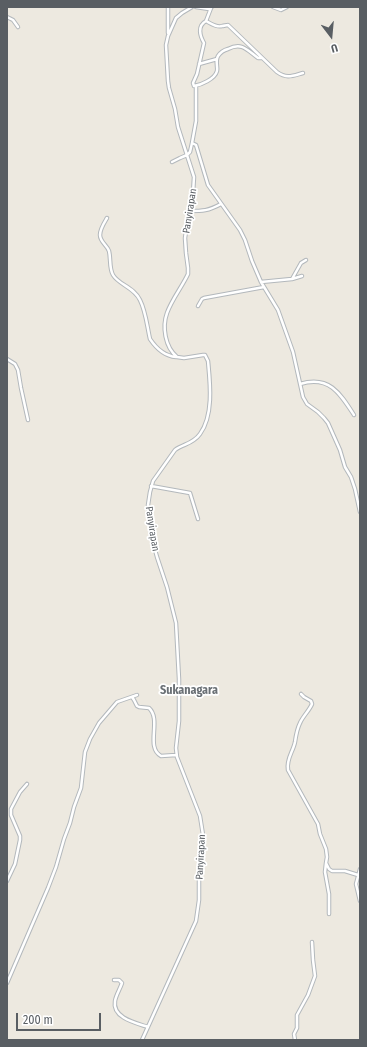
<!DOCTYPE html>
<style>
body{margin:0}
#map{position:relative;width:367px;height:1047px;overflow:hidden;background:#ede9e0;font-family:"Fira Sans Condensed",sans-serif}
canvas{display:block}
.frame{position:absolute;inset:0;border:8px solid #595e63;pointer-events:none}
.north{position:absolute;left:311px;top:16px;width:40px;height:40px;-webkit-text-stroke:3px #fff;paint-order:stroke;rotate:164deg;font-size:11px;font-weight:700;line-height:16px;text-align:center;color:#595e63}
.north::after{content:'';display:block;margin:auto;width:14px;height:18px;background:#595e63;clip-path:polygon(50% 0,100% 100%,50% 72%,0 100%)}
.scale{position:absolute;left:16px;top:1013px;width:85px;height:18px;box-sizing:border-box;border:2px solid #595e63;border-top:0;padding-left:5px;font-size:12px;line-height:14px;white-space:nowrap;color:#595e63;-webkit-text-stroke:3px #fff;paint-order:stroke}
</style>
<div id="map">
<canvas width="367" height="1047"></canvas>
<div class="frame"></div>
<div class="north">U</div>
<div class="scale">200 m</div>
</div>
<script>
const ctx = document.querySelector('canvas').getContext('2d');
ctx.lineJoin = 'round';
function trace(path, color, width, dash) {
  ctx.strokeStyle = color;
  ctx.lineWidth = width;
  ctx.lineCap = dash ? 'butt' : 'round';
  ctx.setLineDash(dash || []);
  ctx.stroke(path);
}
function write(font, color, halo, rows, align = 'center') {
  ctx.font = font + ' "Fira Sans Condensed",sans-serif';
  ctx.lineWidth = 3.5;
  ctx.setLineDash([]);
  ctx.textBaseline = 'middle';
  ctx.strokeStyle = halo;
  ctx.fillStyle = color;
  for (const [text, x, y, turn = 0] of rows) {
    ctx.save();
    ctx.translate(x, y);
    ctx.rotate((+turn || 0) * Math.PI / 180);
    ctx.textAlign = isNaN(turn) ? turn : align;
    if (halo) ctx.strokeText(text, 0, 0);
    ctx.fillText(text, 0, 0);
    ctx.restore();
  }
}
const street = new Path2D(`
 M196,7l13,2 3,-2
 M273,7l8,3 6,-3
 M211,8l-5,13c4,2 11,7 16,5 2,0 4,-1 6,-1l49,47c10,7 15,4 26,1
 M7,17l6,3 5,7
 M206,21c-9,5 -6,15 -2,22l-7,31 -4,9 1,3c7,-1 21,-7 23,-15 1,-4 -2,-10 1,-15 2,-3 6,-6 10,-7 14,-7 19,1 30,9h4
 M168,33v-26
 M199,64l18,-5
 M192,143l4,-22v-35
 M172,162l8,-4 7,-3 3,-3 2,-9 4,2 12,40 32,45 5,10 7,21 9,21 17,28 15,42 10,45 4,7 11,8 6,6 4,5 12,27 5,17 6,10 4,12 5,23
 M189,211c14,0 19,0 32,-7
 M107,218c-3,5 -7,11 -7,17 0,7 7,10 9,16 2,8 0,17 4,24 6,10 21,12 27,25 6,12 7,26 10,39 6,9 15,17 26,18
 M292,279l9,-16 5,-3
 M261,282l31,-3 10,-3
 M198,306l4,-7 2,-1 60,-11
 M7,359l8,5 3,6 3,18 7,32
 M300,384c29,-9 40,9 54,31
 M151,486l39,7 8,26
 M301,694l3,3 7,4 1,3c-3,7 -9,12 -12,19 -3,6 -4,12 -5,19 -2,10 -9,17 -7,28l30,54 2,10 6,15 1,8 -1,6 3,6 3,2h13l13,4
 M132,697l2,3 3,6 2,1 10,1c13,12 -4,39 12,48l15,-1
 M326,863l-1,9 4,22v20
 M360,869l-4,15 4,17
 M7,881l8,-17 5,-24v-4l-9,-21v-6l9,-17 7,-8
 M114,980h5l3,3c-2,6 -6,12 -7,18 -3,17 21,22 33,26
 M7,983l41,-95 8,-21 8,-28 6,-16 4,-16 7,-19 4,-36 5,-13 9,-16 18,-21 20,-7
 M142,1040l54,-119 3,-21v-21l4,-44 -3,-19 -23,-59 -1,-9 3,-27v-42l-3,-56 -9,-36 -10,-30 -6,-22 -3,-30 2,-13 3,-11 22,-31c8,-6 18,-6 25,-16 14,-19 10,-52 8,-73l-3,-6h-2l-19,3 -7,-1c-12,-10 -15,-30 -10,-44 5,-14 15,-26 21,-39v-6l-2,-15 -1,-15 4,-27 4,-18 1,-16 -16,-50 -3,-18 -6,-21 -1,-7 -2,-36 2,-9 8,-18 6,-5 10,-6
 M295,1040l-1,-6 3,-6v-13l11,-20 7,-19 -2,-16 -1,-18`);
const streetNames = [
 ["Panyirapan",190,211,-81],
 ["Panyirapan",152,529,81],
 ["Panyirapan",201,857,-87]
];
const quarterNames = [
 ["Sukanagara",189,691]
];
trace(street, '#b3b8bc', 4.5);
trace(street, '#fff', 2.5);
write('10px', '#595e63', '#fff', streetNames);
write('bold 12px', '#6a7075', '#fff', quarterNames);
</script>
